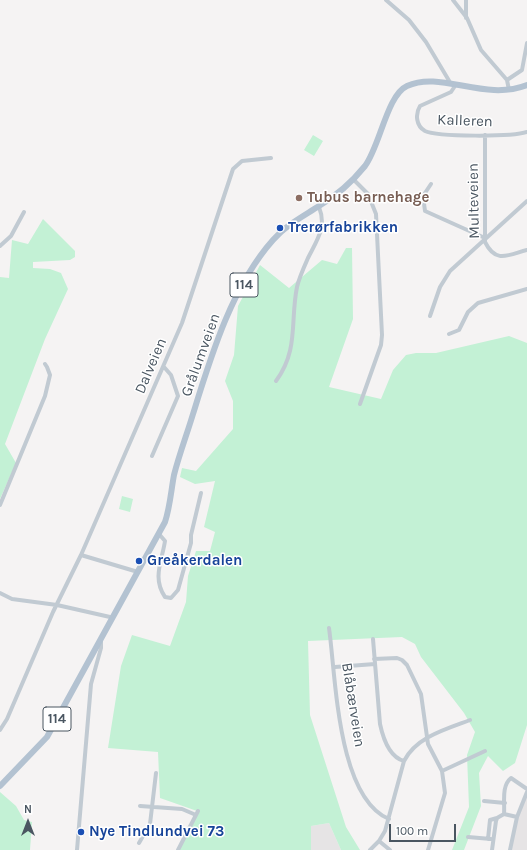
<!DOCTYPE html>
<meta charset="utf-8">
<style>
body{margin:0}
#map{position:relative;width:527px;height:850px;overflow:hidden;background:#f5f3f3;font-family:Karla,sans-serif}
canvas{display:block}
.north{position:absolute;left:8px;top:802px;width:40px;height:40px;-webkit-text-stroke:3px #fff;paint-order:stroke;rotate:0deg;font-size:11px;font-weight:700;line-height:16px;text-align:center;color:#4a5661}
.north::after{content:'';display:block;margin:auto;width:14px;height:18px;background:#4a5661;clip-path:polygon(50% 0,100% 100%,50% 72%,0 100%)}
.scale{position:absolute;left:389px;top:824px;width:67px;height:18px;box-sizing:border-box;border:2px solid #4a5661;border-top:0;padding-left:5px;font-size:12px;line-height:14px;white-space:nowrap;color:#4a5661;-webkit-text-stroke:3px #fff;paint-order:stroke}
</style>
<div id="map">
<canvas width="527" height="850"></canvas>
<div class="north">N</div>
<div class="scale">100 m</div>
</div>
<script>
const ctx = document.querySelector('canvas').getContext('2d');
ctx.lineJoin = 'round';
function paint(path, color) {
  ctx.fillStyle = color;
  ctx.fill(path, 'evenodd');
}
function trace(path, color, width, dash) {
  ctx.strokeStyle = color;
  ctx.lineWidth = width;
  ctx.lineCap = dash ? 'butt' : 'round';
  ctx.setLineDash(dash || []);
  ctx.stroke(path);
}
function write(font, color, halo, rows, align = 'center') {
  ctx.font = font + ' Karla,sans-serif';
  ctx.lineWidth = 3;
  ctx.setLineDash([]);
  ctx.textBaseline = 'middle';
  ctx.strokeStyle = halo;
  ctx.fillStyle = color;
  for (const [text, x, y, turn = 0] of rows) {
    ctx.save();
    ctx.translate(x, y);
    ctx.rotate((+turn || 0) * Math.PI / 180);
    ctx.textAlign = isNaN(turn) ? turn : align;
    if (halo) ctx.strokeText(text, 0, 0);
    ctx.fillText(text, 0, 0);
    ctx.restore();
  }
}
const education = new Path2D(`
 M527,792v58h-17l1,-11z
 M329,823l12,27h-30v-24z`);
const green = new Path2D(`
 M313,135l10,6 -9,15 -10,-6z
 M43,219l32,32v6l-5,3 -37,2v6l17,1 11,4 7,16 -23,50 -40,105 11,19 -16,36v-222l9,1 3,-38 16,4z
 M346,248h6l1,71 -24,68 52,12 12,-29 13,-15 10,-2h20l73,-17 18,7v382l-12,38 -12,8 -15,-15 -9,17 2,33 -17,44h-12l17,-43 -2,-52 8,-23 -11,-19 -43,-56 -6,-13 -13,-7 -94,4 2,74 36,112 14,23h-19l-12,-27 -18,3v24h-133l19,-39 -37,-13 -2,-46 -50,-4 13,-82 11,-31 38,11 16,-44 2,-26 8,-25h14l5,-19 -11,-5 11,-46 -20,3 -15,-7 2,-9 14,3 37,-42v-28l-8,-20 9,-26 4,-49 22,-41 29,23 33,-28 15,4z
 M122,496l11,3 -3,13 -11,-3z
 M0,792l16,14 8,14 8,2 -2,28h-30z`);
const street = new Path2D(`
 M386,0l23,20 17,22 25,42
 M453,0l14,18 14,32 26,30 2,10
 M466,0v18
 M507,80l15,-10 5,-27
 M455,86l-4,6 -31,14c-5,8 -4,20 5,25 12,6 88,6 102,1
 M485,135v107c11,22 23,13 42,8
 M353,179l15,15 8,20 6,121 -1,10 -21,59
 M431,184l-8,12 2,15 60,27
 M0,246l11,-10 13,-24
 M430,316l10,-29 10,-16 77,-70
 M449,334l10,-4 9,-18 10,-9 49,-14
 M276,381c23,-31 14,-60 21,-94 2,-9 7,-20 11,-29 9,-18 19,-31 11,-51
 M152,456l26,-60 -7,-21 -7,-8
 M0,505l45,-109 5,-21 -3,-8 -2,-3
 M159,534l6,7c-3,20 -13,37 0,56l6,1 7,-8 13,-47v-8l10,-42
 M81,555l57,17
 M0,593l12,6 45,6 53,12
 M329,628c7,49 8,169 60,191
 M373,639l7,85c3,14 9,33 24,37
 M374,659l23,-1 5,2 5,5 14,29 7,50 14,27 3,22 -17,57
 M335,667l40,-3
 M0,730l7,-11 46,-107 28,-57 101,-232 51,-154 9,-8 29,-3
 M442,771l43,-20
 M484,801l21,2
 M140,806l42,3 14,6
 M504,814l13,3
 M468,837l23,2
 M488,839l2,-19 7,-2
 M379,841l11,9
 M139,843l11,-19 6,-51
 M77,850l14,-166 10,-36v-7
 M178,850l20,-39
 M370,850l9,-9 6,-10 19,-70c12,-24 42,-32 66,-41
 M492,850l4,-29 1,-3 7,-4c1,-11 -3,-28 7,-36l16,11
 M510,850l7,-33 10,-25`);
const primary = new Path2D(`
 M0,786l47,-49 118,-215c5,-15 6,-31 9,-47 5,-20 13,-41 19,-61 18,-58 39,-128 80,-174 13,-15 29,-23 46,-34 17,-10 33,-24 46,-40 15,-20 22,-71 42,-80 34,-16 77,16 120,-1`);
const markers = [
 [299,198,4,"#8d6e63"],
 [280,228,4,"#1a4fb4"],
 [139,561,4,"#1a4fb4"],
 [81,832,4,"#1a4fb4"]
];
const shields = [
 [244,285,28],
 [57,719,28]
];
const shieldNames = [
 ["114",244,285],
 ["114",57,719]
];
const streetNames = [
 ["Kalleren",465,121,2],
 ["Multeveien",474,201,-91],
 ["Grålumveien",201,355,-70],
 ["Dalveien",151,366,-67],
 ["Blåbærveien",353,705,81]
];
const educationNames = [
 ["Tubus barnehage",307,198]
];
const transitNames = [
 ["Trerørfabrikken",288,228],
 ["Greåkerdalen",147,561],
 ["Nye Tindlundvei 73",89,832]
];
paint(education, '#e6e4e5');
paint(green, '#c3f1d5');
trace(street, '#c1cad2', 4);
trace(primary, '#b3c2d1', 6);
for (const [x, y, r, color] of markers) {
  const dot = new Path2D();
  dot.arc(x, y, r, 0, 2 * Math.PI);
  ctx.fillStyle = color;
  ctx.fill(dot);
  trace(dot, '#fff', 1.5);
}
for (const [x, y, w] of shields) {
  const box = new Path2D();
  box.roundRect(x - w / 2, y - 12, w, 24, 3);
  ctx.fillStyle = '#fff';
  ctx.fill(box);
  trace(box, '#4a5661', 1);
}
write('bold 14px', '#4a5661', null, shieldNames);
write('15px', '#4a5661', '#fff', streetNames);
write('bold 15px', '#785e54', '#fff', educationNames, 'left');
write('bold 15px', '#164399', '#fff', transitNames, 'left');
</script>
